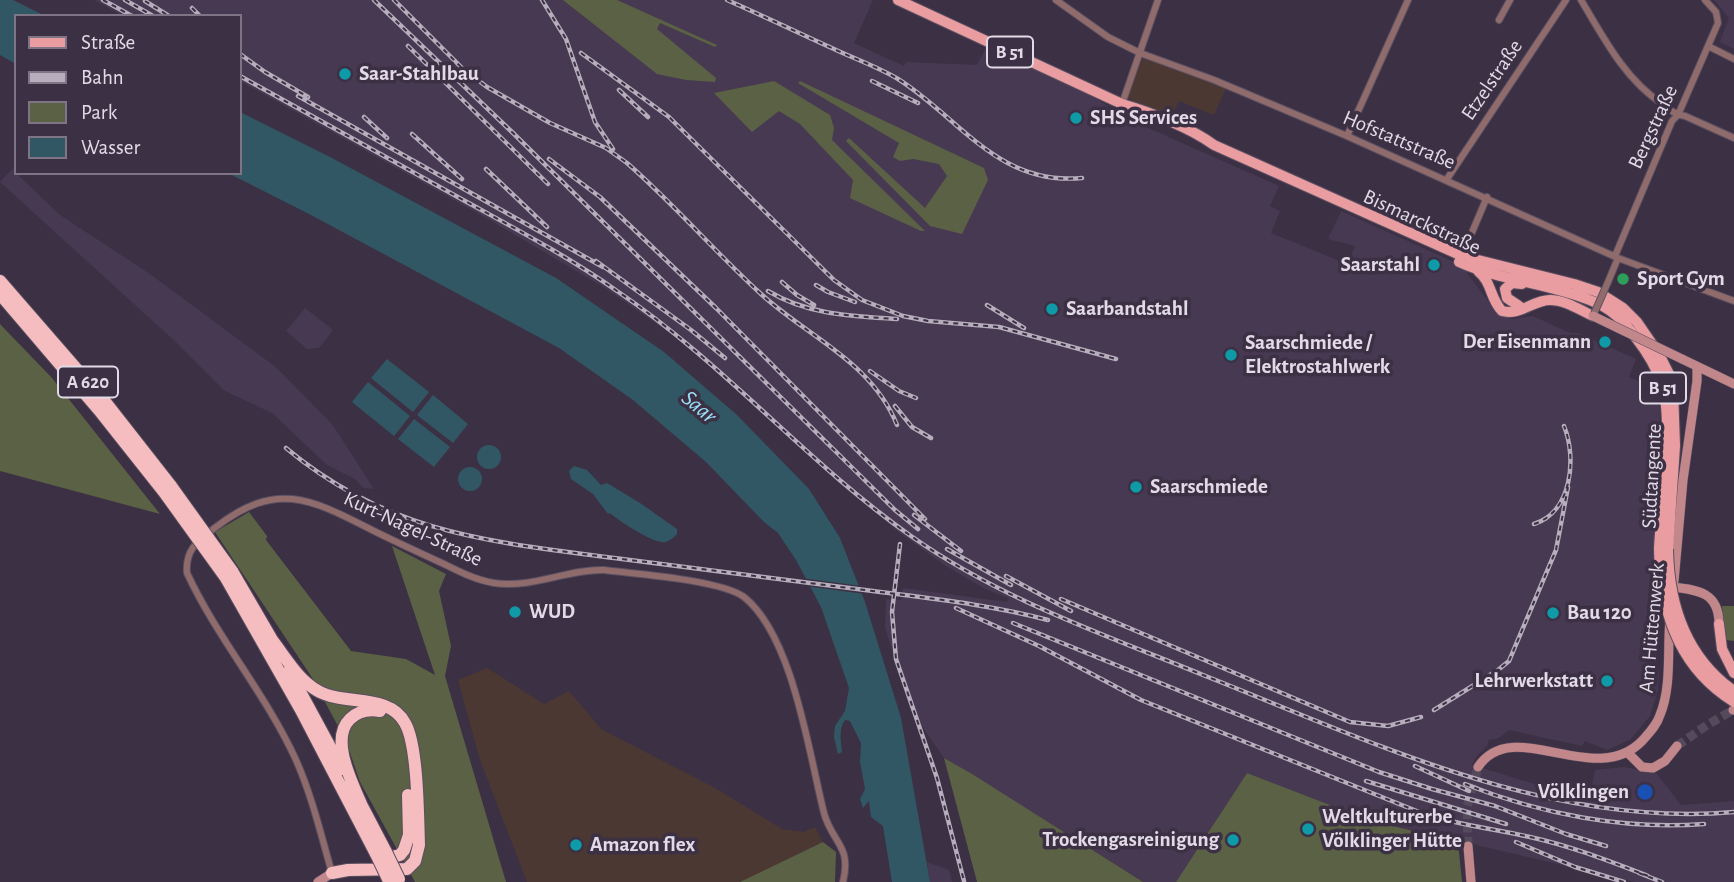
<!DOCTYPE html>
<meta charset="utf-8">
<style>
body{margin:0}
#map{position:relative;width:1734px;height:882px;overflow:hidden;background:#3c3044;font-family:"Alegreya Sans",sans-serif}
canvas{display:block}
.legend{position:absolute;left:14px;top:14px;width:228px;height:161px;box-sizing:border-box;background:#3c3044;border:2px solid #7e7485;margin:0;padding:9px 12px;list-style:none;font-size:21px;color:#e2dbe7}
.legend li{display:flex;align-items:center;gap:14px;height:35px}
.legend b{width:35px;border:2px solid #7e7485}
</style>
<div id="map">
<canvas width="1734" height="882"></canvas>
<ul class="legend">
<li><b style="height:9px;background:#e99da1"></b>Straße</li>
<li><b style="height:9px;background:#b6aebc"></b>Bahn</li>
<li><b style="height:19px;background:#5b6144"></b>Park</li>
<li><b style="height:19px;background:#325764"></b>Wasser</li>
</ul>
</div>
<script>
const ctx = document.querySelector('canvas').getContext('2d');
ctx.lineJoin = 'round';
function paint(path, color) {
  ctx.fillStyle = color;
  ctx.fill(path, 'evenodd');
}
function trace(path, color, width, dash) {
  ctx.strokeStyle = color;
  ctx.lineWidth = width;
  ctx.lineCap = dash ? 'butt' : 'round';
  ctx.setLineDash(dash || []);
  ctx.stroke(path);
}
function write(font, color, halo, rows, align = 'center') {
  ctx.font = font + ' "Alegreya Sans",sans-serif';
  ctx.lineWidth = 7;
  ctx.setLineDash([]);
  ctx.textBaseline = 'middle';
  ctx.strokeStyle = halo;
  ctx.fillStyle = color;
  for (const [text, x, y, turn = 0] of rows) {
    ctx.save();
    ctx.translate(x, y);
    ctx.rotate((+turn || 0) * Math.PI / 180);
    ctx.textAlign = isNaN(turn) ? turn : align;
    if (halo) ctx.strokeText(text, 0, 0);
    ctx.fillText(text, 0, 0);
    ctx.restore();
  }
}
const commercial = new Path2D(`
 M1144,55l82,33 -12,27 -35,-14 -8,16 -44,-19z
 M487,668l57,36 25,-13 32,38 114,59 67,41 22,3 11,-5 8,15 -83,40h-213l-47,-122 -22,-80z`);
const built = new Path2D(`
 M94,0h779l-19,43 50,23 2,-4 71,3 10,-19 100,47 41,26 151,67 -9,20 10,5 -9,22 76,31 8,-18 -27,-7 13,-28 120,54 35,47 16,7 21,-3 37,17h8l58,26 -7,18 28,12 3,19 -5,172 6,34 -5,43 3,15 -1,18 -8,26 -19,23 -24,11 -22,-9 -3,5 -73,-16 -10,8 -10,2 -2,6 -11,11 -4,8 66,20 57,11 1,-4 -5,-1 4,-21 29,-3 32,6 25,32 53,-4v81h-99l-266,-62 -122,-47 -71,109h-33l-199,-124 -34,-49 -25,-82 1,-28 15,1 2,-12 104,14 2,-4 -24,-9 -42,-25 -47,-34 -219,-192 -72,-50 -117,-69 -248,-138v-65h-117z
 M1714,0h20v49l-14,-7 9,-24z
 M13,168l3,5 44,42 90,59 127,94 55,56 42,65 -11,-1 -8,-9 -28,-14 -55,-52 -47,-22 -47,-47 -178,-162z
 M305,308l28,22 -14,18 -12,1 -21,-18z
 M927,862l22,8 3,12h-22z`);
const green = new Path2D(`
 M563,0h54l100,45 -2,2 -55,-24 -3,6 59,49 -1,4 -29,-2 -29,-6z
 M774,81l56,34 4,13 -2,12 93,91h-4l-71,-33 3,-18 -53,-56 -21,-13 -27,21 -38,-39z
 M800,81l184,87 4,12 -26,54 -32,-8 -84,-85 3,-3 76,70 22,-32 -8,-12 -26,-5 -13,2 -7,-4 6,-14 -101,-60z
 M0,324l52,54 108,136 -160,-43z
 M249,512l18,24 -1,4 85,111 55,8 29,16 -43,-129 54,28 -7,17 12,55 -6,30 61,206h-91l-55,-100 -14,-41 -35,-65 -96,-144z
 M1722,606h12v35l-8,-1z
 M944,758l28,16 171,108h-166z
 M1247,773l122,47 89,22 4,40h-286z
 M823,842l13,10 -1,30h-95z`);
const water = new Path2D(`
 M0,0h13l32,16h-29v48l-16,-9z
 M240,112l90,45 226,121 108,74 73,63 72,74 31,49 25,64 36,116 29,164h-38l-9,-56 -12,-9 -2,-16 -6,7 -3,-9 5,-10 -5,-27 1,-19 -11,-22 -5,-1c-7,10 -4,21 -3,32l-4,2 -4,-17 1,-11 10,-15 4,-23 -28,-81 -25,-47 -18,-27 -14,-11 -58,-60 -73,-62 -74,-52 -248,-133 -83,-42h12z
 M387,359l42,33 -16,20 -42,-34z
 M368,382l42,34 -16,20 -42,-34z
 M433,395l35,29 -15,19 -36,-28z
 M414,419l36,28 -16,20 -36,-28z
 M477 457a12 12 0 1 1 24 0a12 12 0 1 1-24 0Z
 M574,466l13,4 14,15 6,-2 33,20 37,26v5c-4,4 -9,9 -15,8 -12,-1 -43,-21 -52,-29l-2,1 -15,-20 -22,-15 -2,-8z
 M458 479a12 12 0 1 1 24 0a12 12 0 1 1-24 0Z`);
const pier = new Path2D(`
 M801,578l61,8 3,8 -60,-8z`);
const secondaryTunnel = new Path2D(`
 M1677,746l30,-21 26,-15
 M1468,846l-1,-39 11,-40`);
const street = new Path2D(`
 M1056,0l52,37 32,16 74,27 133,56 271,122 116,43
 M1581,0c23,38 43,78 80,103 8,6 14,12 24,13l49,22
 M1499,20l11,-20
 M1708,46l26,13
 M1122,104l36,-104
 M1347,136l61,-136
 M1447,179l119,-179
 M1462,256l25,-59
 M1615,256l57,-135 6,-6 40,-92 -2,-11 -11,-12
 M1608,282l10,-24
 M332,873c-11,-38 -20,-77 -36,-113 -30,-66 -79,-122 -109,-187 -2,-24 11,-32 29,-46 61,-47 95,-28 156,3 24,12 48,23 72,34 16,8 32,16 50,19 37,6 73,-14 110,-13 32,4 117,10 140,27 49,39 65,157 80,216 8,30 28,32 19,69`);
const secondary = new Path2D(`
 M1682,359l52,25
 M1674,581l9,-101 14,-99v-14
 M1673,587c26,3 46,6 46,37
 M1733,710l1,-1
 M1627,752l15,15 11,1 12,-7 12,-15
 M1478,767c35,-53 116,23 164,-26 7,-8 15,-16 18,-26 12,-29 7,-65 10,-96
 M1468,846l3,36
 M318,882l14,-9`);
const primary = new Path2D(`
 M898,0l224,104c28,8 69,24 92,41l248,111 112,28 24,8 25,16 14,14 22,32 10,20 4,16 2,56 -7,103
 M1459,262c42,19 90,21 133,39 19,7 33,21 44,37 11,14 20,29 26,46 12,39 -1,122 -3,165
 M1478,271c14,11 12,28 24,40 18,5 31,-11 48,-11 15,0 30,10 43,16
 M1519,306l-12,-8 -2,-9 7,-6 10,1
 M1719,624l3,25 12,24`);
const highway = new Path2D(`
 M0,281l106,122 65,83
 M0,294l99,116 65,82
 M232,571l43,74
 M226,578l75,132 75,144
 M272,640c14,18 26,40 46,51 27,15 71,2 87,32 13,22 13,94 14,122l-4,16 -8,8 -59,1 -16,3
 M289,671l53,98
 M362,806l24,46
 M364,811c-9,-23 -36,-71 -14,-92 9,-9 19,-10 30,-8
 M380,860l20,-5 4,-5 5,-15 -1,-40`);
const rail = new Path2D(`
 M103,0l29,16
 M125,0l28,16
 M374,0l139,133 382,377 23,19
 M394,0l68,68 25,19 63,36 56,25 21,15c47,41 88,89 134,131 47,43 111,68 136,131
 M542,0l24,39 29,83 18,27
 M727,0c36,16 72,33 107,49 21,10 44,18 64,30 62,39 100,107 184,99
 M145,1l24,15
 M192,8l8,8
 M408,46l140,138
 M581,53l88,64 165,163 28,20 41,16 25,5 71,6 117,32
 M240,54l25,18 43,25
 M240,76c72,40 144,80 216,120 54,30 110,59 161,95 107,72 190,172 294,245 89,63 192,98 292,139 169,67 345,153 531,137
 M872,81l46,22
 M619,90l29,27
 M298,96l305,171
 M364,117l23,21
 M412,134l50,45
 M549,159l51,38 116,111 209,211
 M486,169l61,58
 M596,261l95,69 34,28
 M782,282l15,13 17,10
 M816,285l12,7 27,10
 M768,291c40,24 84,25 129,28
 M987,305l37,23
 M870,371l29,20 17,7
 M895,406l17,21 19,11
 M286,448c104,87 207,94 336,111 81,10 162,21 243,31 61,8 123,14 183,30
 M914,515l47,36
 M1534,524c38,-12 43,-66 30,-98
 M900,544l-8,68 4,47 41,119 27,103
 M947,549l64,36
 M1006,576l65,35
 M1061,599l289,123 38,4 33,-9
 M956,608l83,38 102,54 283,114c35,11 71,15 106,23 41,9 79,24 118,39
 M1013,623l366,149 53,17 63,17 71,28 40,12
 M1434,710l64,-40 11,-9 47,-111 12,-63
 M1415,766l54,25
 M1366,781l140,43
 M1465,784c75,30 158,46 239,40
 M1516,842l59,25 49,15
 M1639,873l23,9`);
const streetBridge = new Path2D(`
 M1593,316l15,-34`);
const secondaryBridge = new Path2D(`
 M1593,316l89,43`);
const primaryBridge = new Path2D(`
 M1659,549c1,61 20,119 75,153
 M1668,549c1,57 18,108 66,142`);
const highwayBridge = new Path2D(`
 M171,486l61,85
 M164,492l62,86
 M386,852l13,27
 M376,854l13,27`);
const markers = [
 [345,74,7,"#0f9aa8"],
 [1076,118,7,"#0f9aa8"],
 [1434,265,7,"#0f9aa8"],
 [1623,279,7,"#2e9e5b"],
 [1052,309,7,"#0f9aa8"],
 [1605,342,7,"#0f9aa8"],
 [1231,355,7,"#0f9aa8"],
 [1136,487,7,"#0f9aa8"],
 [515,612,7,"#0f9aa8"],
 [1553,613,7,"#0f9aa8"],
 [1607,681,7,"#0f9aa8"],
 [1645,792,9,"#1a4fb4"],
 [1308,829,7,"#0f9aa8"],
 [1233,840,7,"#0f9aa8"],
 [576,845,7,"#0f9aa8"]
];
const shields = [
 [1010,52,46],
 [88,382,60],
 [1663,388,46]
];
const shieldNames = [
 ["B 51",1010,52],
 ["A 620",88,382],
 ["B 51",1663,388]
];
const poiNames = [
 ["Saar-Stahlbau",359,74],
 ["SHS Services",1090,118],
 ["Saarstahl",1420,265,"right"],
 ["Sport Gym",1637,279],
 ["Saarbandstahl",1066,309],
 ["Der Eisenmann",1591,342,"right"],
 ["Saarschmiede /",1245,343],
 ["Elektrostahlwerk",1245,367],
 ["Saarschmiede",1150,487],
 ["WUD",529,612],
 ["Bau 120",1567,613],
 ["Lehrwerkstatt",1593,681,"right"],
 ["Völklingen",1629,792,"right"],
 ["Weltkulturerbe",1322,817],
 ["Völklinger Hütte",1322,841],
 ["Trockengasreinigung",1219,840,"right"],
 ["Amazon flex",590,845]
];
const streetNames = [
 ["Etzelstraße",1492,80,-56],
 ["Bergstraße",1653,127,-65],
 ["Hofstattstraße",1399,140,23],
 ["Bismarckstraße",1422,222,25],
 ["Südtangente",1652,476,-87],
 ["Kurt-Nagel-Straße",413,529,25],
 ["Am Hüttenwerk",1652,628,-85]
];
const waterNames = [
 ["Saar",699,407,40]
];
paint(commercial, '#4c3832');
paint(built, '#483952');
paint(green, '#5b6144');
paint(water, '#325764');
paint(pier, '#3c3044');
trace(secondaryTunnel, '#554a5c', 9, [9, 4.5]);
trace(street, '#5a4f61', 8);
trace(secondary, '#5a4f61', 10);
trace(primary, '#5a4f61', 12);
trace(highway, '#5a4f61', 14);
trace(street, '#906b6c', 6);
trace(secondary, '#c2878a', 9);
trace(primary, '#e99da1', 10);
trace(highway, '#f5bdbf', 12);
trace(rail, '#b6aebc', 4.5);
trace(rail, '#3c3044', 2, [5]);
trace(streetBridge, '#5a4f61', 8, []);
trace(secondaryBridge, '#5a4f61', 10, []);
trace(primaryBridge, '#5a4f61', 12, []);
trace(highwayBridge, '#5a4f61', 14, []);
trace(streetBridge, '#906b6c', 6);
trace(secondaryBridge, '#c2878a', 9);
trace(primaryBridge, '#e99da1', 10);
trace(highwayBridge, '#f5bdbf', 12);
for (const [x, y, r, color] of markers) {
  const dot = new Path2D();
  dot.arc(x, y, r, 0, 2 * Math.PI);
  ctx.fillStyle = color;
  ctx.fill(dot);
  trace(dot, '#3c3044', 2.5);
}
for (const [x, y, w] of shields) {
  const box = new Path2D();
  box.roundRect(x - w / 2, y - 15.5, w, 31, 5);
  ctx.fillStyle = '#3c3044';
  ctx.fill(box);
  trace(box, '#e2dbe7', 2);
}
write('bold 19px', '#e2dbe7', null, shieldNames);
write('bold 21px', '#e2dbe7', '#3c3044', poiNames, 'left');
write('21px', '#e2dbe7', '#3c3044', streetNames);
write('italic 23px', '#9adff8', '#3c3044', waterNames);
</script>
